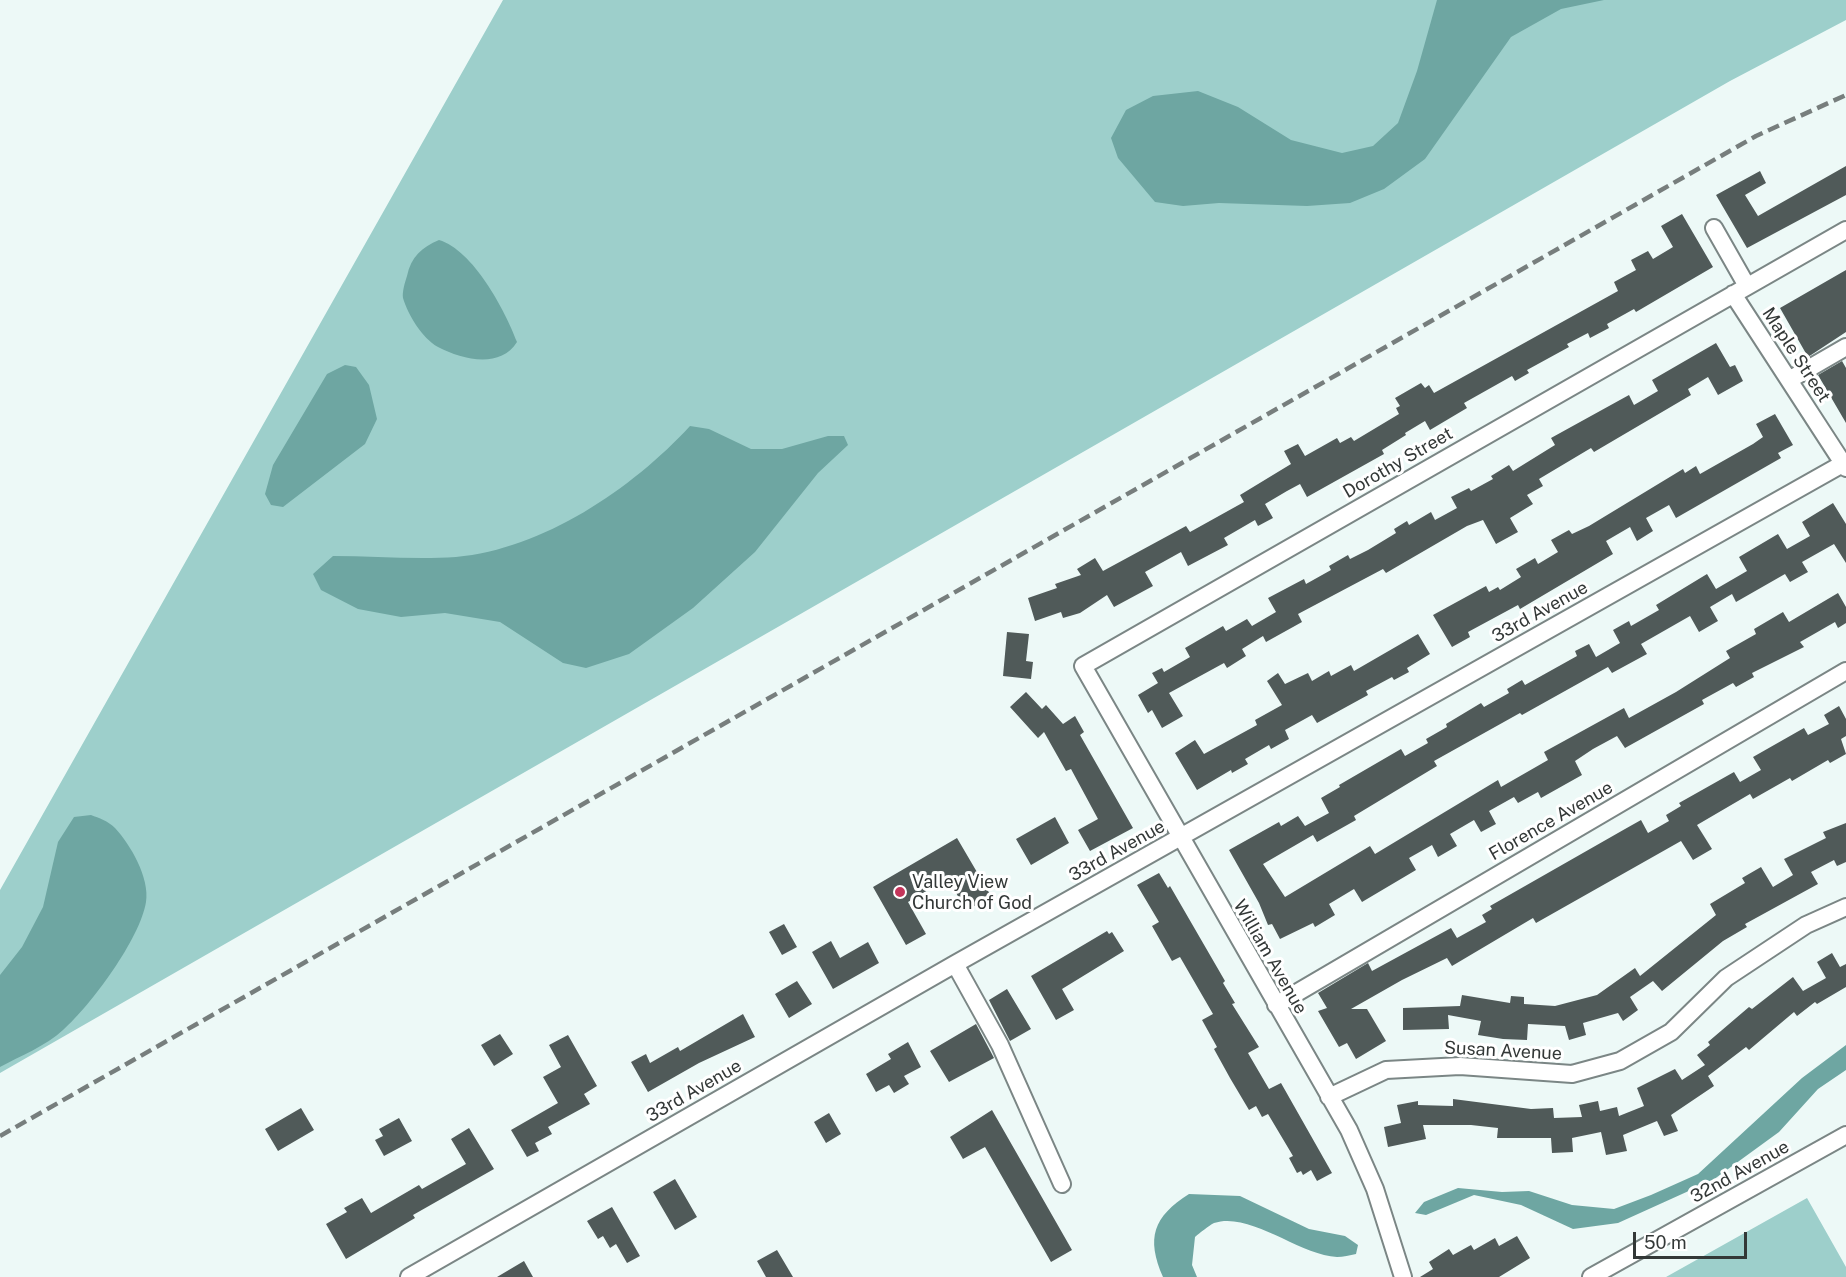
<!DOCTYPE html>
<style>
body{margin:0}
#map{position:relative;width:1846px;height:1277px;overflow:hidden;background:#edf9f7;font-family:"Public Sans",sans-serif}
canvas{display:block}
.scale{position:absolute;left:1633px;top:1232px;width:114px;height:27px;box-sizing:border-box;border:3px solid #333837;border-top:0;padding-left:8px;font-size:18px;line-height:21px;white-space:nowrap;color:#333837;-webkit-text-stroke:4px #fff;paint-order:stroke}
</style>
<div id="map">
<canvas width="1846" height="1277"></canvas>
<div class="scale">50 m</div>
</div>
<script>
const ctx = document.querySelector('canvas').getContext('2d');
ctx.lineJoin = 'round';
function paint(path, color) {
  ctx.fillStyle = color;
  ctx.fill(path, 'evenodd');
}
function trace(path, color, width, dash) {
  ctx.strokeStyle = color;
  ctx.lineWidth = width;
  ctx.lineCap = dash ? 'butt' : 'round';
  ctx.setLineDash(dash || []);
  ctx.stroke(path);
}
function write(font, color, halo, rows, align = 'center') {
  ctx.font = font + ' "Public Sans",sans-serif';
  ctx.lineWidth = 6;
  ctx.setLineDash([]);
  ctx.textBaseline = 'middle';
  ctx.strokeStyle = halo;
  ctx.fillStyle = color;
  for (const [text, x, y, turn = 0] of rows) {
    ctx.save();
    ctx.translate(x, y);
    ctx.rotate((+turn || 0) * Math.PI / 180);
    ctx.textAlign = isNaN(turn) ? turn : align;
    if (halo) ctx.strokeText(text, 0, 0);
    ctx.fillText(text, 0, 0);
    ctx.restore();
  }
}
const green = new Path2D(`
 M503,0h1343v20l-116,61 -1730,992v-183z
 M1807,1198l39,69v10h-180z`);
const water = new Path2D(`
 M1437,0h167l-43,9 -50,28 -86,122 -41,30 -34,14 -43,3 -88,-3 -36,3 -28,-4 -37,-44 -7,-20 15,-28 27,-14 45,-5 40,16 53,33 51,13 31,-7 25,-23 19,-52z
 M439,240c34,10 66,70 78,102 -17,27 -54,18 -79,5 -16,-9 -30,-32 -35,-49 -1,-6 2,-16 4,-22 4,-19 15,-29 32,-36z
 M345,365l11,2 13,18 8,34 -12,25 -82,63 -12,-2 -6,-11 8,-29 54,-91z
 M690,426l19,3 42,20h31l46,-13h16l4,9 -30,28 -63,79 -62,56 -64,46 -43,14 -23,-5 -63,-41 -55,-9 -44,4 -43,-8 -37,-19 -8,-16 20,-18c40,0 83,4 123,1 87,-8 176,-68 234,-131z
 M91,815c8,3 17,6 24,13 15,16 35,50 31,74 -6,37 -55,103 -83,128 -17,16 -43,26 -63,37v-92l22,-28 21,-40 15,-65 16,-25z
 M1846,1045v25l-28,19 -39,43 -66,48 -95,43 -45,6 -52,-24 -47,-10 -48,20 -11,-2 9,-11 34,-14 44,4 27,-1 43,14 42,4 37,-14 47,-21 104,-96z
 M1189,1194l51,2 69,33 36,7 13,9 -2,9c-6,1 -13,3 -19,3 -38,-2 -87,-46 -123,-34 -6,3 -14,10 -19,14l-3,28 5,12h-34c-17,-39 -10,-60 26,-83z`);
const building = new Path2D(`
 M1846,166v29l-99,53 -31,-53 44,-24 6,12 -21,12 13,21z
 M1682,214l31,53 -77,45 -2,-3 -27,15 2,4 -19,10 -2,-5 -21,11 2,3 -42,23 2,3 -14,8 -3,-5 -48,27 3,5 -37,22 -5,-9 -20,12 1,2 -24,15 2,4 -77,43 -7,-13 -13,7 -22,13 8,14 -15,8 -3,-6 -31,18 4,7 -40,21 -7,-14 -36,20 8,14 -39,21 -7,-12 -27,18 -17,5 -2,-6 -26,9 -7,-23 29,-10 -2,-4 26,-9 -4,-6 18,-11 8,13 83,-45 4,6 54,-30 -4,-7 51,-31 -7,-13 14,-7 7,12 32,-18 3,5 11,-6 3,4 45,-27 -3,-6 4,-2 -5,-8 26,-15 4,5 4,-3 5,8 184,-102 -4,-9 22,-12 -5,-10 17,-9 5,8 20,-12 -12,-21z
 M1846,270v62l-38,25 -28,-49z
 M1716,343l14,24 5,-2 8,16 -25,14 -10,-18 -20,12 3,6 -97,57 -3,-4 -52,31 4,7 -16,9 6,9 -23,14 8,14 -22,12 -13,-24 -16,6 -81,47 -3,-4 -85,45 4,8 -36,20 -3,-6 -21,13 4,7 -19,12 -3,-5 -55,30 14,23 -21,12 -10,-18 -4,3 -10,-18 20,-12 -6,-10 10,-5 2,4 26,-15 -5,-9 38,-22 3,5 21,-12 5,7 24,-14 -8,-14 36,-19 2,5 25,-14 -2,-4 19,-11 2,4 18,-9 28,-17 -2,-4 13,-8 2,4 22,-13 4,8 22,-12 -6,-11 18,-9 2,3 22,-12 -2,-3 18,-11 4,6 42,-26 -4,-7 78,-43 5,10 24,-14 -6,-11z
 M1842,361l4,7v55l-28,-48z
 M1775,414l18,31 -15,8 3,5 -105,60 -7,-13 -23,13 7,13 -16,10 -7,-14 -24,14 7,13 -93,55 -2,-4 -50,27 2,5 -18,10 -19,-32 53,-29 3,6 9,-5 2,3 21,-13 -5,-8 19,-11 3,6 20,-12 -7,-12 18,-10 3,4 17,-8 94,-57 2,4 11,-7 4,8 53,-30 10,-7 -7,-13z
 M1833,503l13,21v39l-12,-19 -32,18 6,10 -18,10 -5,-8 -49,28 -4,-8 -22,13 8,14 -19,11 -9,-16 -49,28 6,10 -35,19 -4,-6 -86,48 -2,-2 -86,48 3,5 -83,50 2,4 -39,22 -4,-7 -50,29 22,33 85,-51 5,8 123,-74 3,7 47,-27 -4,-8 80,-44 5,10 47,-26 54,-34 -4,-7 30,-17 -2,-5 29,-17 6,10 49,-29 8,14v16l-8,5 -3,-6 -35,20 4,5 -52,26 2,4 -18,10 -3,-4 -31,17 2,4 -79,44 -8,-12 -24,13 -18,12 7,14 -41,23 -3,-6 -20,11 -4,-6 -25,14 7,13 -15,8 -7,-12 -24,14 7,12 -19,11 -6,-12 -23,13 7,12 -54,32 -8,-13 -25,15 6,11 -20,12 -2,-4 -33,16 -8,-15 -4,1 -9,-22 -30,-53 50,-28 2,4 17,-10 7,10 24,-13 -8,-15 19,-11 -1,-2 62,-36 4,7 23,-13 -2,-4 21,-12 -1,-3 35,-21 3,4 25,-14 -2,-4 15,-9 3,5 52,-29 -2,-5 14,-7 7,13 24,-14 -7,-13 16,-9 2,5 28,-16 -3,-5 51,-31 9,15 31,-18 -8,-14 39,-23 9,15 23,-13 -8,-14z
 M1007,632l22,2 -3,27 7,1 -2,17 -28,-3z
 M1418,634l12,20 -23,14 2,4 -15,8 -2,-3 -26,14 2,4 -51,28 -5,-8 -27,15 4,9 -18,10 -2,-4 -24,14 3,5 -16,9 -1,-3 -34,20 -22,-37 20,-13 9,14 53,-29 -2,-5 27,-15 -15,-24 11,-8 7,11 23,-11 4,8 17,-10 2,5 20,-11 3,6z
 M1026,692l16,17 4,-4 17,19 12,-8 9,16 -4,3 53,93 -43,23 -12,-21 20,-11 -27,-50 -5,2 -22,-39 -6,6 -28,-31z
 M1839,706l7,13v17l-5,3 5,15 -16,9 -2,-3 -36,21 -2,-3 -37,21 -3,-5 -53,31 15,24 -19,11 -12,-19 -145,82 -3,-5 -81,48 -5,-8 -45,22 -51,29h16l19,32 -30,18 -9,-16 -8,4 -21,-36 9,-3 -9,-15 50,-30 4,8 79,-43 6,10 29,-16 -4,-7 10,-6 -2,-3 135,-77 16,-9 7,13 21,-12 -3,-6 15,-9 -2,-3 55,-31 6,10 21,-12 -8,-13 51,-29 4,7 21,-11 -5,-9z
 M1055,817l14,26 -38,22 -15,-26z
 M1846,823v39l-9,4 -3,-6 -23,12 7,12 -73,40 2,3 -24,14 -61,50 -9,-10 -23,16 8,13 -15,11 -5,-8 -35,10 3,12 -17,5 -4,-14 -37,-2 -1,16 -24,-1 -25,-4 3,-14 -33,-6 1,14 -46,1v-22l57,-2 2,-11 48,8 1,-7 13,1v7l31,2 42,-11 38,-27 5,8 76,-61 -6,-11 35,-21 -3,-5 19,-11 12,20 20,-12 -9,-16 42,-21 -3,-6z
 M957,838l34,58 -25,15 -18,-33 -40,24 18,32 -20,11 -33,-58z
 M1159,873l9,15 2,-2 55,95 -2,2 12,20 -3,1 27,43 -11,6 21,36 12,-6 51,90 -15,8 -6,-11 -8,5 -2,-4 -4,2 -8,-15 4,-2 -25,-42 -6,3 -6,-11 -7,4 -19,-32 -16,-29 3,-2 -15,-27 11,-6 -33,-57 -8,4 -20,-35 7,-4 -22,-37z
 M784,924l13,23 -15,8 -13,-23z
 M1107,931l2,3 3,-2 12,19 -62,38 12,21 -18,10 -25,-44z
 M831,941l9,17 28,-16 11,21 -46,26 -21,-37z
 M1832,953l8,14 6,-3v23l-29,17 -2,-2 -18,14 -3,-4 -45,38 -3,-3 -38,29 6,10 -43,29 7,16 -14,5 -7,-15 -34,14 4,16 -21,4 -5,-23 -29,6 1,14 -21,1 -1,-15h-54l1,-10 -27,-3h-48l3,14 -38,8 -4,-20 17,-4 -4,-18 21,-4v4l35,1v-7l78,10 22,-1 1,10 28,-1 -3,-12 19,-4 2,10 17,-4 2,9 25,-10 -7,-18 38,-19 7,11 23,-15 -8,-10 13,-10 -2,-3 41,-35 3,2 41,-32 10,14 23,-13 -9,-16z
 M797,981l15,23 -23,14 -14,-24z
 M1007,989l24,40 -21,12 -21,-41z
 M743,1014l12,23 -56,26 -51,29 -17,-30 15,-8 4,9 28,-16 2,4z
 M976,1024l18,34 -45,24 -19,-31z
 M500,1034l13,20 -19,12 -13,-21z
 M568,1035l29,51 -13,8 6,10 -42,23 4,7 -17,9 4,8 -12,6 -16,-27 47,-27 -15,-26 18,-10 -12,-22z
 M908,1042l13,25 -17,9 5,8 -15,9 -5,-8 -13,7 -10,-18 25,-15 -3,-5z
 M301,1108l13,22 -36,21 -13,-22z
 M992,1110l80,140 -21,12 -66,-115 -22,12 -13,-22z
 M829,1113l12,21 -15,9 -12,-21z
 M399,1118l13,23 -28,15 -9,-16 8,-4 -4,-7z
 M469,1128l25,41 -81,46 2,3 -69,41 -20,-35 21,-12 -3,-4 18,-10 9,15 48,-28 3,4 44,-25 -15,-25z
 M675,1179l22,38 -22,13 -22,-38z
 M612,1207l28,49 -13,7 -11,-19 -6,4 -7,-12 -5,3 -11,-18z
 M1517,1236l13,22 -31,19h-79l13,-8 -4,-7 20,-13 4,6 18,-10 3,5 21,-12 4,8z
 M777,1250l16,27h-27l-9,-16z
 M524,1261l9,16h-36z`);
const minor = new Path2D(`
 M1714,228l33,58
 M1733,294l113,174
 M1789,380l57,-33
 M955,964l45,81 62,139
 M1276,1005l570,-334
 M1329,1097l57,-27 74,-4 112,8 48,-13 51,-29 55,-54 80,-53 40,-18
 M409,1277l546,-313 891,-502
 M1403,1277l-28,-88 -26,-59 -266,-464 763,-436
 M1591,1277l255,-142`);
const rail = new Path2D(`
 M0,1136l1756,-1000 90,-41`);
const markers = [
 [900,892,6,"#c4355a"]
];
const streetNames = [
 ["Maple Street",1796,355,57],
 ["Dorothy Street",1398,463,-30],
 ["33rd Avenue",1540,612,-29],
 ["Florence Avenue",1551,821,-30],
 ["33rd Avenue",1117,851,-29],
 ["William Avenue",1270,957,60],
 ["Susan Avenue",1503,1051,3],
 ["33rd Avenue",694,1091,-30],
 ["32nd Avenue",1740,1172,-29]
];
const poiNames = [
 ["Valley View",912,882],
 ["Church of God",912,903]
];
paint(green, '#9dcfcb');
paint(water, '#6ea6a2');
paint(building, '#505a59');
trace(minor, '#7b8685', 20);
trace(minor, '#fff', 16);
trace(rail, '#777e7d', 4.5, [12, 6]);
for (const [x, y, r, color] of markers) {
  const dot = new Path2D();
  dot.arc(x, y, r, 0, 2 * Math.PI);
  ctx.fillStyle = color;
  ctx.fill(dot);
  trace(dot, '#fff', 2);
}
write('18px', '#333837', '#fff', streetNames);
write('18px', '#333837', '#fff', poiNames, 'left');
</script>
